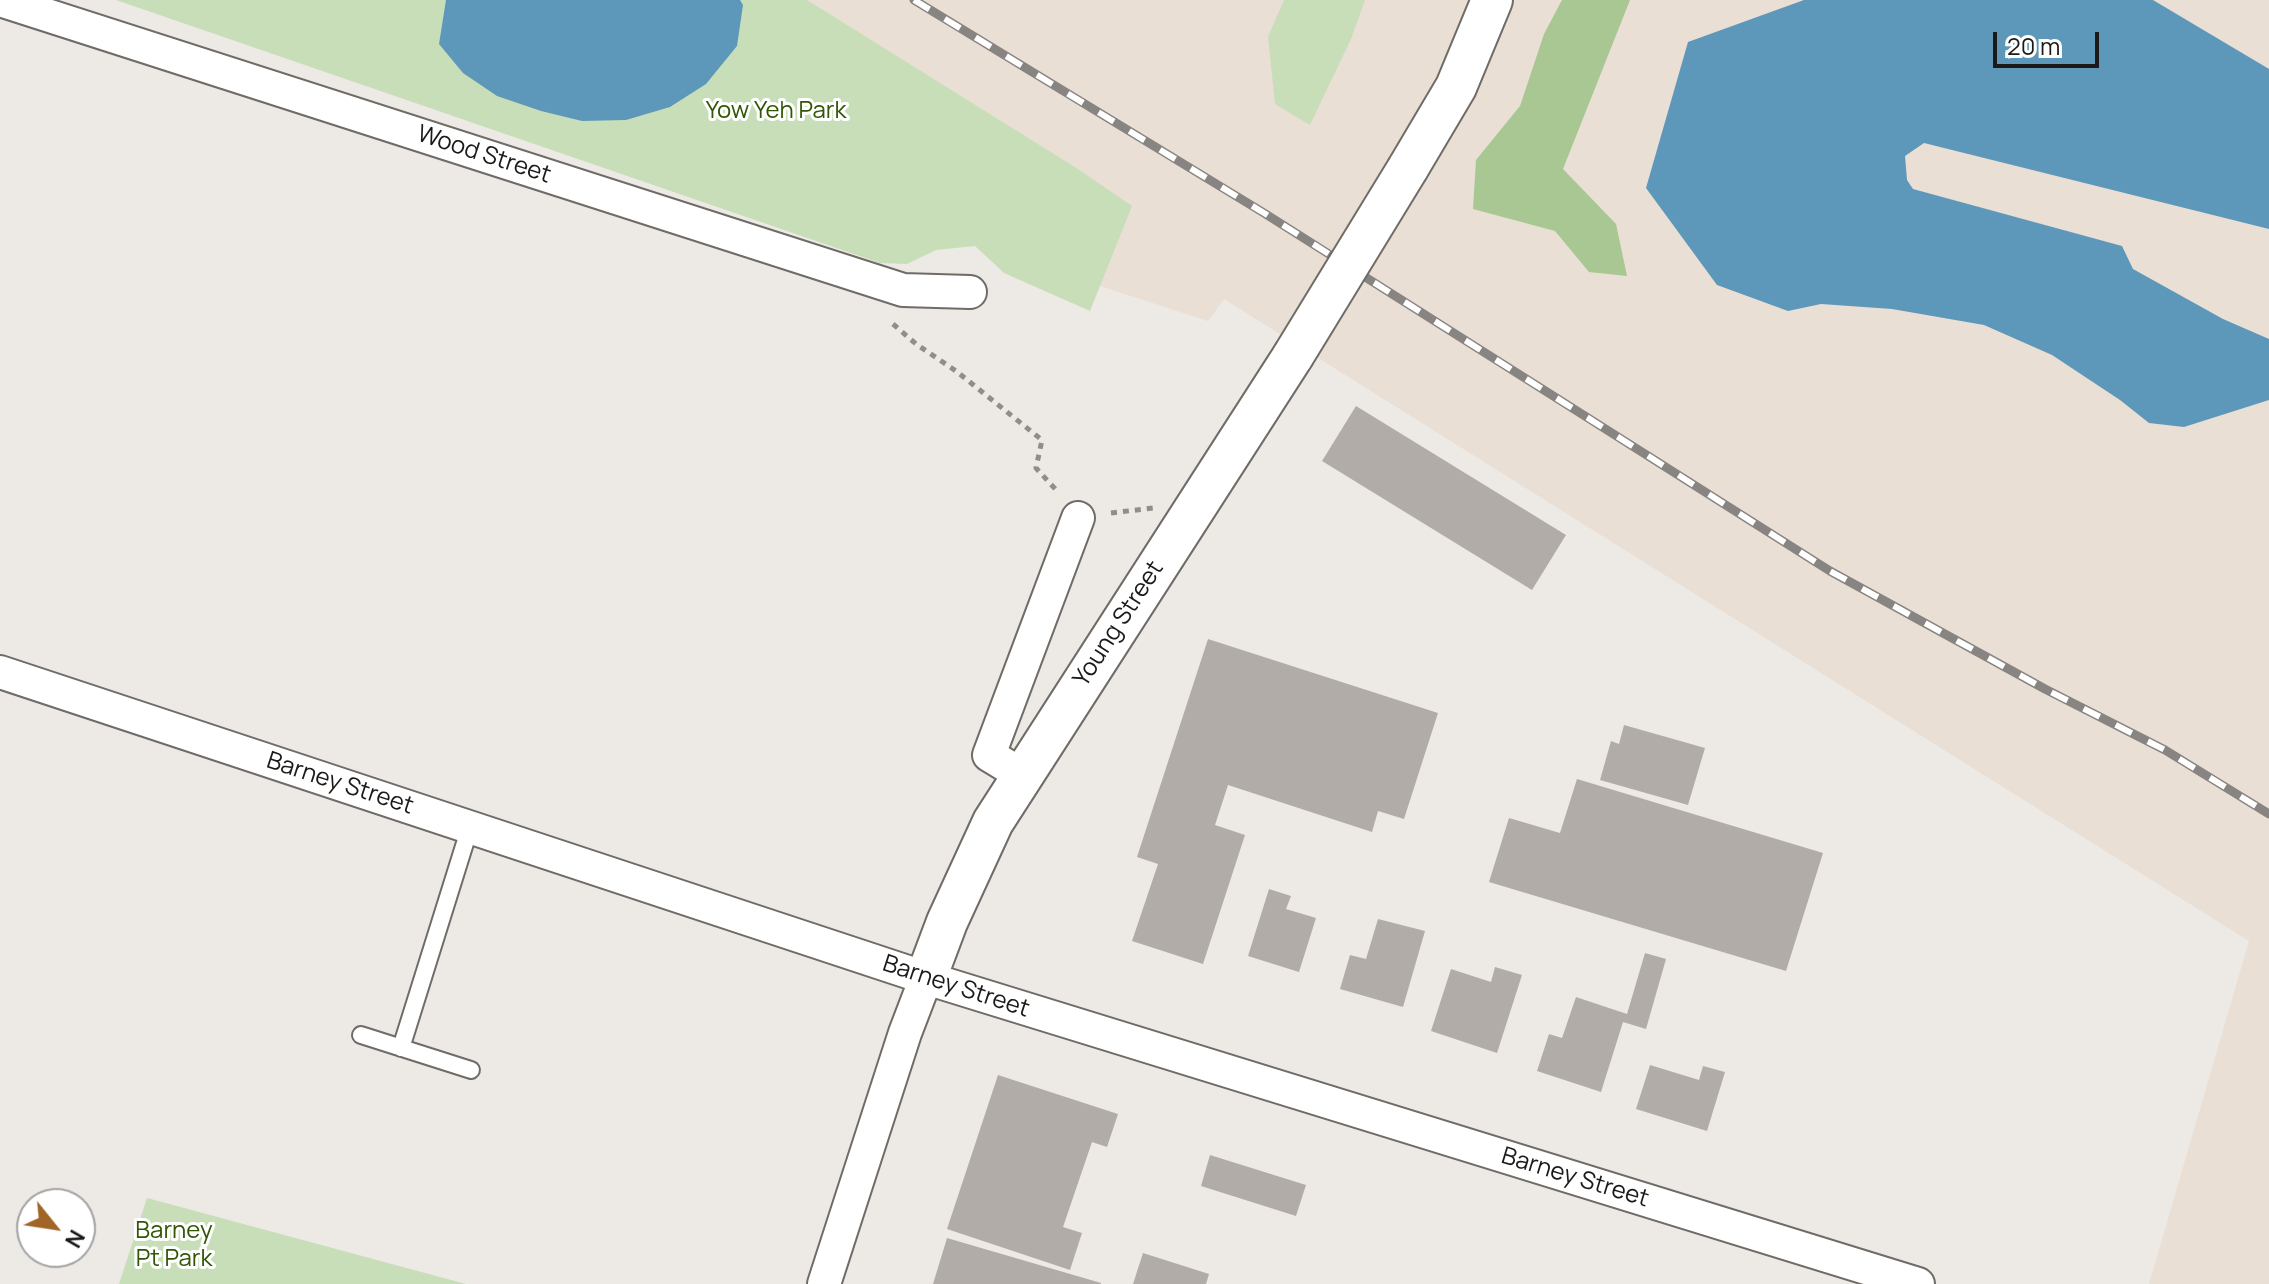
<!DOCTYPE html>
<style>
body{margin:0}
#map{position:relative;width:2269px;height:1284px;overflow:hidden;background:#ede9e5;font-family:Manrope,sans-serif}
canvas{display:block}
.north{position:absolute;left:16px;top:1188px;width:80px;height:80px;box-sizing:border-box;background:#fff;border:2px solid #a4a3a3;border-radius:50%;rotate:120deg;font-size:22px;font-weight:700;line-height:32px;text-align:center;color:#1b1a18}
.north::after{content:'';display:block;margin:auto;width:28px;height:36px;background:#a06527;clip-path:polygon(50% 0,100% 100%,50% 72%,0 100%)}
.scale{position:absolute;left:1993px;top:32px;width:106px;height:36px;box-sizing:border-box;border:4px solid #1b1a18;border-top:0;padding-left:10px;font-size:24px;line-height:28px;white-space:nowrap;color:#1b1a18;-webkit-text-stroke:6px #fff;paint-order:stroke}
</style>
<div id="map">
<canvas width="2269" height="1284"></canvas>
<div class="north">N</div>
<div class="scale">20 m</div>
</div>
<script>
const ctx = document.querySelector('canvas').getContext('2d');
ctx.lineJoin = 'round';
function paint(path, color) {
  ctx.fillStyle = color;
  ctx.fill(path, 'evenodd');
}
function trace(path, color, width, dash) {
  ctx.strokeStyle = color;
  ctx.lineWidth = width;
  ctx.lineCap = dash ? 'butt' : 'round';
  ctx.setLineDash(dash || []);
  ctx.stroke(path);
}
function write(font, color, halo, rows, align = 'center') {
  ctx.font = font + ' Manrope,sans-serif';
  ctx.lineWidth = 6;
  ctx.setLineDash([]);
  ctx.textBaseline = 'middle';
  ctx.strokeStyle = halo;
  ctx.fillStyle = color;
  for (const [text, x, y, turn = 0] of rows) {
    ctx.save();
    ctx.translate(x, y);
    ctx.rotate((+turn || 0) * Math.PI / 180);
    ctx.textAlign = isNaN(turn) ? turn : align;
    if (halo) ctx.strokeText(text, 0, 0);
    ctx.fillText(text, 0, 0);
    ctx.restore();
  }
}
const built = new Path2D(`
 M219,0h2050v1284h-120l100,-343 -1025,-642 -16,22z`);
const green = new Path2D(`
 M116,0h691l271,169 54,37 -42,105 -86,-38 -29,-27 -39,4 -29,14 -27,-1z
 M1284,0h81l-14,39 -41,86 -35,-21 -7,-67z
 M147,1198l319,86h-347z`);
const forest = new Path2D(`
 M1562,0h68l-67,169 53,55 11,52 -38,-4 -34,-41 -82,-22 3,-49 44,-54 24,-72z`);
const water = new Path2D(`
 M446,0h294l3,5 -6,41 -31,38 -36,23 -44,13 -44,1 -41,-10 -44,-15 -34,-23 -24,-29z
 M1804,0h349l116,69v160l-345,-86 -19,13 2,24 6,9 209,57 11,23 90,50 46,20v61l-85,27 -35,-4 -29,-23 -68,-45 -68,-30 -92,-16 -71,-5 -33,7 -71,-26 -71,-97 42,-146z`);
const building = new Path2D(`
 M1356,406l210,129 -34,55 -210,-129z
 M1208,639l230,74 -34,106 -26,-8 -6,21 -144,-47 -13,40 30,10 -42,129 -71,-23 26,-77 -21,-7z
 M1624,725l81,23 -17,57 -88,-25 11,-39 8,3z
 M1577,779l246,74 -37,118 -297,-89 20,-64 51,15z
 M1269,889l22,7 -5,13 30,9 -17,54 -51,-16z
 M1378,919l47,12 -22,76 -63,-18 10,-34 16,4z
 M1645,953l21,6 -20,70 -23,-7 -22,70 -64,-21 12,-37 13,4 14,-41 51,17z
 M1495,967l27,8 -25,78 -66,-22 20,-62 40,13z
 M1650,1065l49,15 4,-14 22,6 -18,59 -71,-22z
 M998,1075l120,39 -11,33 -15,-5 -29,85 19,6 -12,37 -123,-41z
 M1210,1155l96,30 -10,31 -95,-30z
 M947,1238l154,45v1h-168z
 M1143,1253l66,21 -3,10h-73z`);
const path = new Path2D(`
 M893,324l23,20 40,27 86,69 -6,28 22,24
 M1111,513l42,-5`);
const service = new Path2D(`
 M361,1035l110,35
 M401,1048l69,-221`);
const minor = new Path2D(`
 M0,0l903,290 67,2
 M0,672l926,306 992,306
 M1022,775l-33,-20 89,-237
 M824,1284l81,-251 21,-55`);
const tertiary = new Path2D(`
 M1408,168l48,-81 36,-87
 M926,978l21,-56 46,-100 300,-466`);
const rail = new Path2D(`
 M914,0l350,213 566,358 215,118 120,61 104,64`);
const tertiaryBridge = new Path2D(`
 M1293,356l115,-188`);
const parkNames = [
 ["Yow Yeh Park",776,111],
 ["Barney",174,1231],
 ["Pt Park",174,1259]
];
const streetNames = [
 ["Wood Street",484,155,18],
 ["Young Street",1119,624,-57],
 ["Barney Street",340,784,18],
 ["Barney Street",956,987,18],
 ["Barney Street",1575,1178,17]
];
paint(built, '#e9dfd5');
paint(green, '#c8deb9');
paint(forest, '#a9c792');
paint(water, '#5d98ba');
paint(building, '#b2aca9');
trace(service, '#6f6b67', 20);
trace(minor, '#6f6b67', 36);
trace(tertiary, '#6f6b67', 44);
trace(path, '#908d8a', 5, [6, 6]);
trace(service, '#fff', 16);
trace(minor, '#fff', 32);
trace(tertiary, '#fff', 40);
trace(rail, '#878481', 9);
trace(rail, '#fff', 6, [18]);
trace(tertiaryBridge, '#6f6b67', 44, []);
trace(tertiaryBridge, '#fff', 40);
write('24px', '#325506', '#fff', parkNames);
write('24px', '#1b1a18', '#fff', streetNames);
</script>
